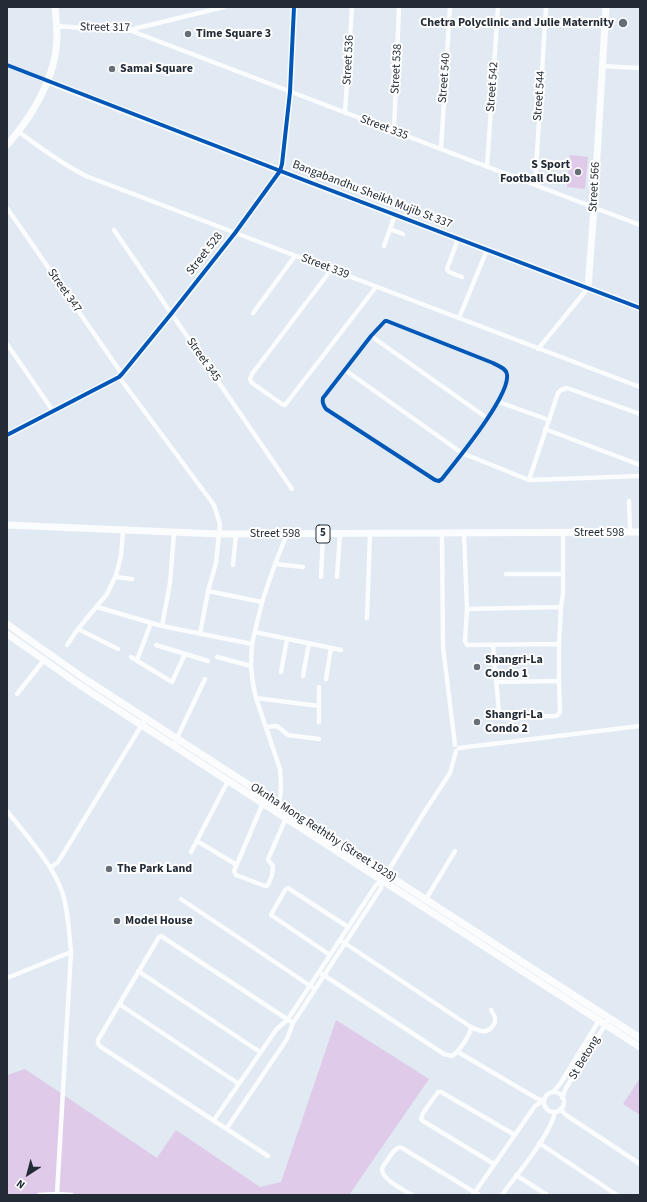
<!DOCTYPE html>
<style>
body{margin:0}
#map{position:relative;width:647px;height:1202px;overflow:hidden;background:#e1e9f2;font-family:"Source Sans 3",sans-serif}
canvas{display:block}
.frame{position:absolute;inset:0;border:8px solid #232c36;pointer-events:none}
.north{position:absolute;left:8px;top:1154px;width:40px;height:40px;-webkit-text-stroke:3px #fff;paint-order:stroke;rotate:216deg;font-size:11px;font-weight:700;line-height:16px;text-align:center;color:#232c36}
.north::after{content:'';display:block;margin:auto;width:14px;height:18px;background:#232c36;clip-path:polygon(50% 0,100% 100%,50% 72%,0 100%)}
</style>
<div id="map">
<canvas width="647" height="1202"></canvas>
<div class="frame"></div>
<div class="north">N</div>
</div>
<script>
const ctx = document.querySelector('canvas').getContext('2d');
ctx.lineJoin = 'round';
function paint(path, color) {
  ctx.fillStyle = color;
  ctx.fill(path, 'evenodd');
}
function trace(path, color, width, dash) {
  ctx.strokeStyle = color;
  ctx.lineWidth = width;
  ctx.lineCap = dash ? 'butt' : 'round';
  ctx.setLineDash(dash || []);
  ctx.stroke(path);
}
function write(font, color, halo, rows, align = 'center') {
  ctx.font = font + ' "Source Sans 3",sans-serif';
  ctx.lineWidth = 4;
  ctx.setLineDash([]);
  ctx.textBaseline = 'middle';
  ctx.strokeStyle = halo;
  ctx.fillStyle = color;
  for (const [text, x, y, turn = 0] of rows) {
    ctx.save();
    ctx.translate(x, y);
    ctx.rotate((+turn || 0) * Math.PI / 180);
    ctx.textAlign = isNaN(turn) ? turn : align;
    if (halo) ctx.strokeText(text, 0, 0);
    ctx.fillText(text, 0, 0);
    ctx.restore();
  }
}
const green = new Path2D(`
 M570,155l18,2 -3,32 -18,-2z
 M336,1020l93,59 -80,116h-342v-120l18,-6 132,89 19,-28 84,57 21,-5z
 M640,1078v37l-17,-11z`);
const street = new Path2D(`
 M56,26l56,4h17l95,-23
 M129,30l511,195
 M7,65l40,16
 M602,66l38,2
 M345,113l7,-106
 M394,131l5,-124
 M19,132c22,16 43,32 67,44l554,211
 M441,149l9,-142
 M487,167l11,-160
 M535,185l11,-178
 M7,208l115,166
 M390,229l13,5
 M114,230l178,259
 M458,239l-11,30 2,3 13,5
 M384,246l11,-31
 M331,270l-79,104 -2,5 2,4 30,21 3,1 91,-118
 M253,313l42,-57
 M459,318l28,-68
 M385,321h2l106,42c5,3 13,5 14,11 4,21 -51,87 -65,105l-3,2 -4,-1 -109,-71c-3,-4 -4,-7 -3,-11l48,-62z
 M371,336l116,82
 M7,344l46,67
 M538,349l50,-61
 M345,370l117,83 67,27 111,-4
 M119,377l95,128 6,19 -4,39 -8,28 -8,43
 M499,402l50,18
 M545,429l95,36
 M529,480l29,-87 3,-3 6,-2 73,26
 M629,501l1,31
 M442,533l1,114 12,98
 M464,533l3,76 -2,32 2,4 92,-1
 M275,564l28,3
 M233,565l3,-31
 M506,574h57
 M115,577l17,2
 M321,577l2,-43
 M337,577l3,-43
 M208,591l54,11
 M97,607l65,19 90,18
 M467,609l94,-2
 M367,618l3,-84
 M162,626l8,-43 4,-50
 M78,629l40,20
 M255,632l86,18
 M67,645l11,-16 29,-35 9,-19 5,-19 2,-25
 M156,645l52,16
 M493,645l6,67 3,4 4,2 49,-2 3,-1 2,-3 -1,-31v-37l2,-37 2,-13v-61
 M131,657l41,25 13,-28
 M217,657l34,9
 M137,660l14,-37
 M281,672l6,-33
 M303,676l6,-33
 M326,679l5,-31
 M497,682l62,-1
 M319,687v35
 M17,694l27,-34
 M256,698l63,8
 M266,727l11,-1 11,9 31,4
 M174,746l3,-8 28,-59
 M459,748l181,-22
 M263,803l-29,68 2,4 29,11 3,-1 4,-10 1,-9 -5,-6 1,-3 17,-39
 M279,806l2,-18 -1,-19 -24,-71 -3,-14 -2,-18 1,-22 10,-42 13,-38 12,-30
 M7,811c18,23 44,51 54,78 7,17 8,44 10,63l-14,242
 M197,841l40,24
 M191,852l37,-71
 M51,867l6,-4 3,-4 86,-141
 M181,899l131,88
 M426,899l29,-48
 M343,942l128,85c10,5 18,8 24,-5v-5l-4,-7
 M330,955l-59,-40 1,-2 13,-23 3,-2 60,39
 M138,971l122,81
 M322,974l122,80 8,2c6,-3 19,-22 19,-29
 M7,978l64,-26
 M119,1004l120,80
 M458,1052l78,46 8,3
 M553,1092l7,-8 40,-65
 M544 1102a10 10 0 1 1 20 0a10 10 0 1 1-20 0Z
 M562,1098l4,-10 41,-66
 M560,1109l6,6 74,49
 M214,1120l62,-90 12,-11 88,-134 6,-4
 M227,1128l60,-89 6,-16 88,-135 1,-7 43,-70 25,-38 6,-22
 M539,1143l78,52
 M268,1156l-167,-109 -3,-3v-4l61,-103 2,-1 132,87
 M494,1164l-71,-43 -2,-2 2,-6 15,-21h3l74,43
 M516,1175l31,20
 M39,1195l18,-1 15,1
 M412,1195c-8,-5 -30,-15 -30,-26 1,-4 6,-9 8,-13 4,-5 6,-9 12,-8l77,47
 M473,1195l62,-89 4,-3 5,-1
 M502,1195c15,-21 48,-59 53,-83`);
const secondary = new Path2D(`
 M47,81l262,101 331,126
 M7,145c25,-28 49,-68 50,-107 0,-10 -1,-21 -2,-31
 M588,288l6,-81 12,-200
 M7,435l112,-58 3,-3 49,-60 64,-81 45,-62 2,-7 8,-72 4,-85
 M7,624l78,55 555,359
 M7,634l74,52 93,60 466,301`);
const primary = new Path2D(`
 M7,525l212,9 421,-2`);
const cycleway = new Path2D(`
 M7,65l302,117 331,126
 M385,321h2l106,42c5,3 13,5 14,11 4,21 -51,87 -65,105l-3,2 -4,-1 -109,-71c-3,-4 -4,-7 -3,-11l48,-62z
 M7,435l112,-58 3,-3 49,-60 64,-81 45,-62 2,-7 8,-72 4,-85`);
const markers = [
 [623,23,5,"#666e78"],
 [188,34,4,"#666e78"],
 [112,69,4,"#666e78"],
 [578,172,4,"#666e78"],
 [477,667,4,"#666e78"],
 [477,722,4,"#666e78"],
 [109,869,4,"#666e78"],
 [117,921,4,"#666e78"]
];
const shields = [
 [323,534,14]
];
const shieldNames = [
 ["5",323,534]
];
const poiNames = [
 ["Chetra Polyclinic and Julie Maternity",614,23,"right"],
 ["Time Square 3",196,34],
 ["Samai Square",120,69],
 ["S Sport",570,165,"right"],
 ["Football Club",570,179,"right"],
 ["Shangri-La",485,660],
 ["Condo 1",485,674],
 ["Shangri-La",485,715],
 ["Condo 2",485,729],
 ["The Park Land",117,869],
 ["Model House",125,921]
];
const streetNames = [
 ["Street 317",105,28,1],
 ["Street 536",349,60,-87],
 ["Street 538",397,69,-87],
 ["Street 540",445,78,-86],
 ["Street 542",493,87,-86],
 ["Street 544",540,96,-86],
 ["Street 335",384,128,21],
 ["Street 566",595,187,-87],
 ["Bangabandhu Sheikh Mujib St 337",372,195,21],
 ["Street 528",205,254,-52],
 ["Street 339",325,267,21],
 ["Street 347",64,291,55],
 ["Street 345",203,360,55],
 ["Street 598",599,533],
 ["Street 598",275,534],
 ["Oknha Mong Reththy (Street 1928)",323,833,33],
 ["St Betong",585,1058,-59]
];
paint(green, '#dfcae9');
trace(street, '#fafcfd', 4.5);
trace(secondary, '#fafcfd', 7);
trace(primary, '#fafcfd', 7);
trace(cycleway, '#0057b8', 4);
for (const [x, y, r, color] of markers) {
  const dot = new Path2D();
  dot.arc(x, y, r, 0, 2 * Math.PI);
  ctx.fillStyle = color;
  ctx.fill(dot);
  trace(dot, '#fff', 1.5);
}
for (const [x, y, w] of shields) {
  const box = new Path2D();
  box.roundRect(x - w / 2, y - 9, w, 18, 3);
  ctx.fillStyle = '#fff';
  ctx.fill(box);
  trace(box, '#232c36', 1);
}
write('bold 11px', '#232c36', null, shieldNames);
write('bold 12px', '#232c36', '#fff', poiNames, 'left');
write('12px', '#232c36', '#fff', streetNames);
</script>
